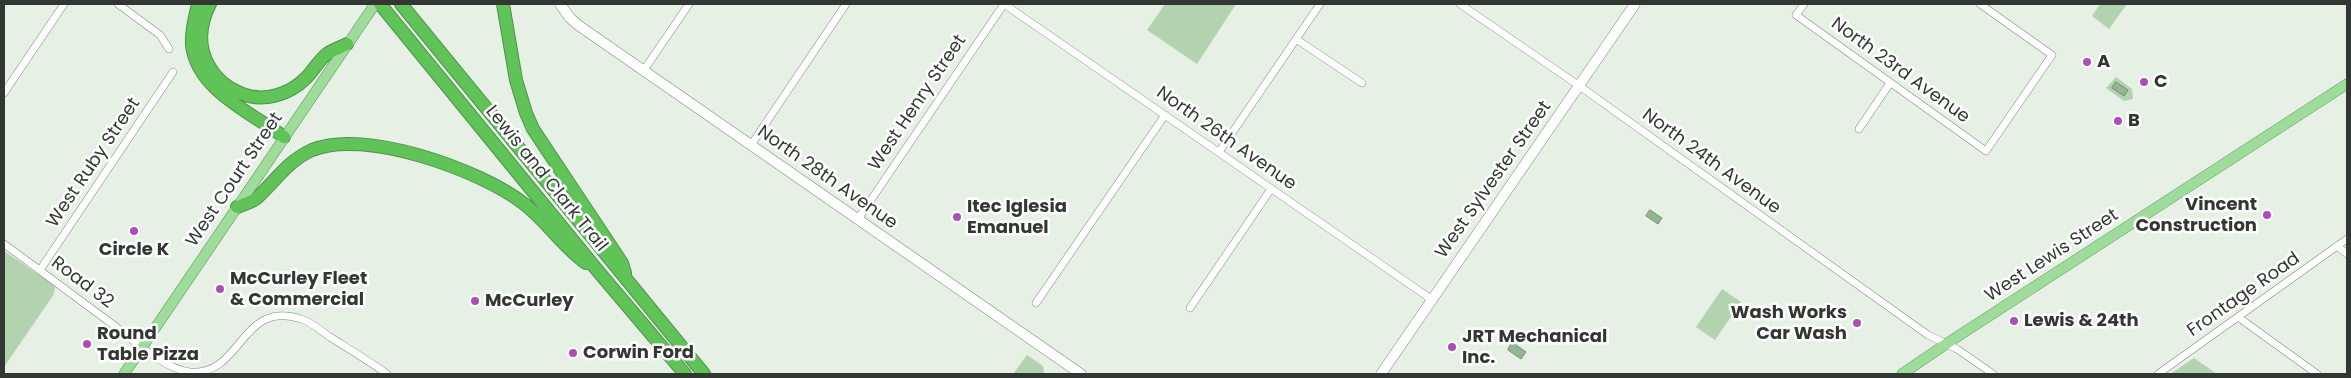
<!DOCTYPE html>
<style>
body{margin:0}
#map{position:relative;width:2351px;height:378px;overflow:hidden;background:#e6f0e5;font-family:Poppins,sans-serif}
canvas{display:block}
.frame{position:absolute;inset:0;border:5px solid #333733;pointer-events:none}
</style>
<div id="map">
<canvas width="2351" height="378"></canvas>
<div class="frame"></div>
</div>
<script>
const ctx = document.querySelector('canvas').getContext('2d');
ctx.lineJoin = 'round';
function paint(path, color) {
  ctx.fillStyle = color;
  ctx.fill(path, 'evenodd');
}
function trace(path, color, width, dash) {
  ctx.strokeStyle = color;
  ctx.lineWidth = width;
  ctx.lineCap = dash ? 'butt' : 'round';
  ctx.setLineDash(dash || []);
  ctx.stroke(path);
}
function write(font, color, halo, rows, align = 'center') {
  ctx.font = font + ' Poppins,sans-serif';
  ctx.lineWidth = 5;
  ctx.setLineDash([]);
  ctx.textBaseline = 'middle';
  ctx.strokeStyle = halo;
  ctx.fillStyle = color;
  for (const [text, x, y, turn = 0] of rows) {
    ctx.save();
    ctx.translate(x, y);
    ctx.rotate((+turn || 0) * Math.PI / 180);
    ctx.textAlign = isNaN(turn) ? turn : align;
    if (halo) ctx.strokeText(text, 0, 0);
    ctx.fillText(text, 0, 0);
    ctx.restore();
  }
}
const green = new Path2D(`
 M1165,4h71l-39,60 -50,-34z
 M2100,4h27l-18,25 -17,-13z
 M2116,77l16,12 1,10 -9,2 -18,-13z
 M4,251l51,35 -1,8 -50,73z
 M1722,289l19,13 -26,38 -19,-13z
 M1027,355l16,11 1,8h-31z
 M2194,358l23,16h-47z`);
const water = new Path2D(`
 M2116,82l12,8 -4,6 -12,-8z
 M1650,210l12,8 -4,6 -12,-8z
 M1512,342l14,10 -5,7 -13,-9z`);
const street = new Path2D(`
 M118,4l42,31 9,14
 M1460,4l118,81 350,250 29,14 36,25
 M1804,4l-8,11 190,136 66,-96 -72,-51
 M1296,39l66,44
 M644,70l45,-66
 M4,93l60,-89
 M1859,129l31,-46
 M751,145l95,-141
 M1219,152l101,-148
 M858,219l146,-215 427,295
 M4,244c36,26 71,53 107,79 20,15 54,47 79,49 53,4 50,-73 111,-53 11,3 20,12 29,18 19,12 39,24 57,37
 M2337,246l10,8
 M40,270l133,-198
 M1036,303l129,-188
 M1190,308l81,-119
 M2238,317l79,57
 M2158,374l189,-135`);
const secondary = new Path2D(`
 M560,4l10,14 8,7 503,349
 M1381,374l254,-370`);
const primary = new Path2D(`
 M124,374l251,-370
 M1902,374l44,-30 401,-260`);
const highway = new Path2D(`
 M198,4c-3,13 -7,27 -6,41 5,45 60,68 92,92
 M210,4c-10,19 -13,42 -1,62 7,13 17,21 31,27 23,10 49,2 66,-15 7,-7 13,-18 21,-24 5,-4 14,-7 20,-10
 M380,4l217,266 88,104
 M401,4l303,370
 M503,4l13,76 10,33 7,16 89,134 3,10
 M237,207c7,-3 16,-5 21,-10 18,-17 30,-36 54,-47 52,-22 168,20 211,53 24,18 39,43 63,60`);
const markers = [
 [2087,62,5,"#ab4eb8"],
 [2144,82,5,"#ab4eb8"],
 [2118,121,5,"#ab4eb8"],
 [2267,215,5,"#ab4eb8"],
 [957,217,5,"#ab4eb8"],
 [134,231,5,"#ab4eb8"],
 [220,289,5,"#ab4eb8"],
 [475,301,5,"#ab4eb8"],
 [2014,321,5,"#ab4eb8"],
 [1857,323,5,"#ab4eb8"],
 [87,344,5,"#ab4eb8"],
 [1452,347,5,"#ab4eb8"],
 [573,353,5,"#ab4eb8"]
];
const poiNames = [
 ["A",2097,62],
 ["C",2154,82],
 ["B",2128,121],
 ["Vincent",2257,205,"right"],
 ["Construction",2257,226,"right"],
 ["Itec Iglesia",967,207],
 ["Emanuel",967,228],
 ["Circle K",134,250,"center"],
 ["McCurley Fleet",230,279],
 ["& Commercial",230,300],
 ["McCurley",485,301],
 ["Wash Works",1847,313,"right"],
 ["Car Wash",1847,334,"right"],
 ["Lewis & 24th",2024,321],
 ["Round",97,334],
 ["Table Pizza",97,355],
 ["JRT Mechanical",1462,337],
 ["Inc.",1462,358],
 ["Corwin Ford",583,353]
];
const streetNames = [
 ["North 23rd Avenue",1900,71,36],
 ["West Henry Street",918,103,-56],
 ["North 26th Avenue",1226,139,35],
 ["North 24th Avenue",1711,162,36],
 ["West Ruby Street",94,163,-56],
 ["North 28th Avenue",827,178,35],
 ["Lewis and Clark Trail",546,179,51],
 ["West Court Street",235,180,-56],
 ["West Sylvester Street",1494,180,-55],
 ["West Lewis Street",2052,256,-33],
 ["Road 32",82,283,37],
 ["Frontage Road",2244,295,-35]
];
paint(green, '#b3d2af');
paint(water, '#93b58f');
trace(water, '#768f73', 1);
trace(street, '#7f887e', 8);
trace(secondary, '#7f887e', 11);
trace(primary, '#50924b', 11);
trace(highway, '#50924b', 14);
trace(street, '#fff', 7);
trace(secondary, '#fff', 10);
trace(primary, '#9fdb9b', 10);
trace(highway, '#5fc358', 12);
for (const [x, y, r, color] of markers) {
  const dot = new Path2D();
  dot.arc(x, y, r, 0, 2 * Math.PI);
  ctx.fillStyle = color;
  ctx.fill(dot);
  trace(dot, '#fff', 2);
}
write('bold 18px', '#333733', '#fff', poiNames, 'left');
write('18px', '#333733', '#fff', streetNames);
</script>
